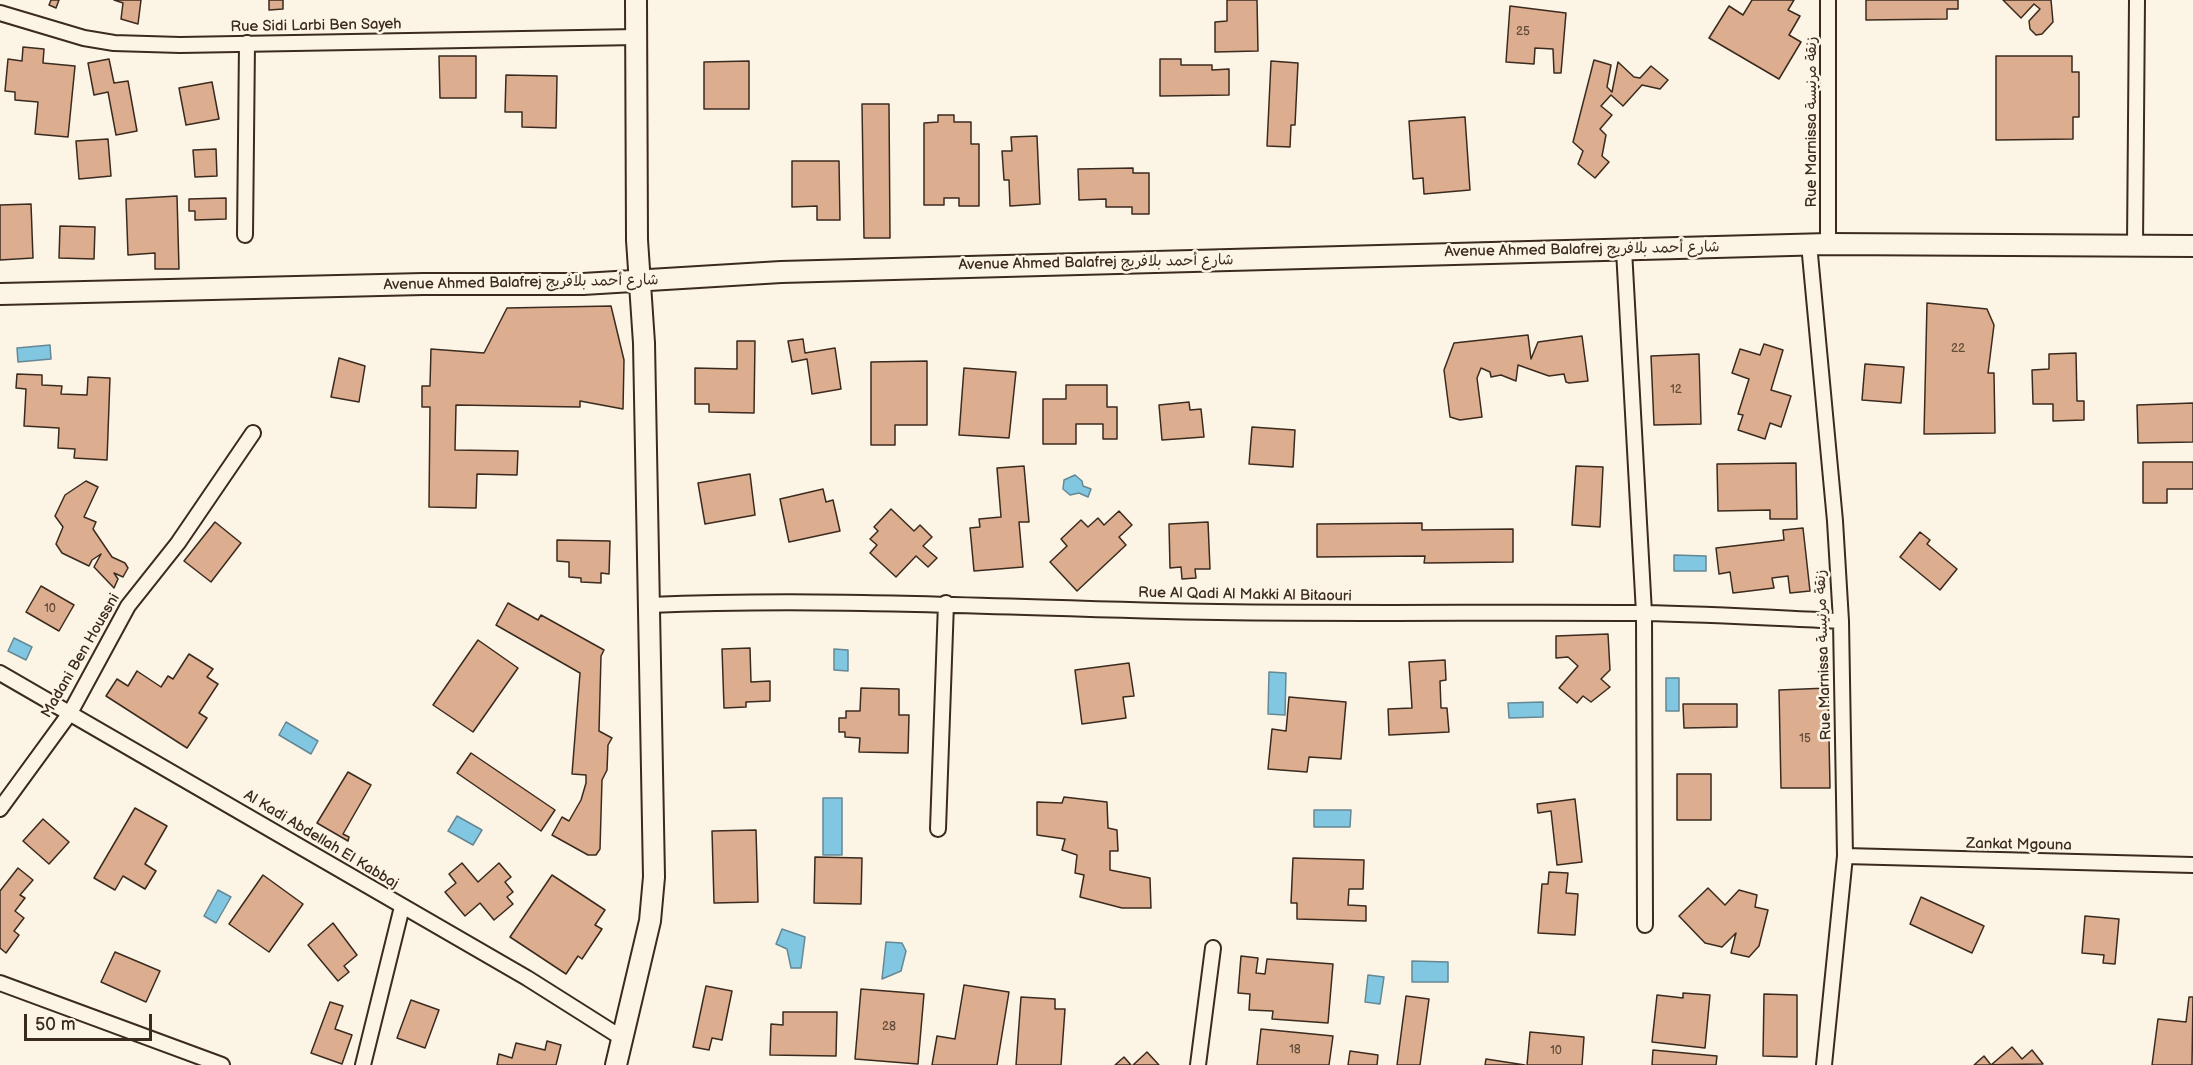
<!DOCTYPE html>
<meta charset="utf-8">
<style>
body{margin:0}
#map{position:relative;width:2193px;height:1065px;overflow:hidden;background:#fcf5e5;font-family:"Balsamiq Sans",sans-serif}
canvas{display:block}
.scale{position:absolute;left:24px;top:1014px;width:128px;height:27px;box-sizing:border-box;border:3px solid #3b2a1e;border-top:0;padding-left:8px;font-size:18px;line-height:21px;white-space:nowrap;color:#3b2a1e;-webkit-text-stroke:4px #fcf5e5;paint-order:stroke}
</style>
<div id="map">
<canvas width="2193" height="1065"></canvas>
<div class="scale">50 m</div>
</div>
<script>
const ctx = document.querySelector('canvas').getContext('2d');
ctx.lineJoin = 'round';
function paint(path, color) {
  ctx.fillStyle = color;
  ctx.fill(path, 'evenodd');
}
function trace(path, color, width, dash) {
  ctx.strokeStyle = color;
  ctx.lineWidth = width;
  ctx.lineCap = dash ? 'butt' : 'round';
  ctx.setLineDash(dash || []);
  ctx.stroke(path);
}
function write(font, color, halo, rows, align = 'center') {
  ctx.font = font + ' "Balsamiq Sans","Playpen Sans Arabic",sans-serif';
  ctx.lineWidth = 5;
  ctx.setLineDash([]);
  ctx.textBaseline = 'middle';
  ctx.strokeStyle = halo;
  ctx.fillStyle = color;
  for (const [text, x, y, turn = 0] of rows) {
    ctx.save();
    ctx.translate(x, y);
    ctx.rotate((+turn || 0) * Math.PI / 180);
    ctx.textAlign = isNaN(turn) ? turn : align;
    if (halo) ctx.strokeText(text, 0, 0);
    ctx.fillText(text, 0, 0);
    ctx.restore();
  }
}
const water = new Path2D(`
 M50,345l1,14 -33,3 -1,-14z
 M1075,475l7,6 1,5 8,3 -3,8 -9,-4 -9,2 -7,-6 1,-9z
 M1674,555l32,1v15h-32z
 M14,638l18,9 -6,13 -18,-9z
 M834,649l14,1v21l-14,-1z
 M1269,672l17,1 -1,42 -17,-1z
 M1666,678h13v33h-13z
 M1543,702v15l-34,1 -1,-15z
 M286,722l32,19 -7,13 -32,-19z
 M823,798h19v57h-19z
 M1314,810h37l-1,17h-36z
 M457,816l25,14 -9,15 -25,-14z
 M218,890l13,7 -15,26 -12,-7z
 M782,929l23,8 -4,31h-10l-4,-19 -11,-5z
 M886,942l16,1 4,8 -5,20 -19,8z
 M1412,961l36,1v20h-36z
 M1368,975l16,2 -4,27 -15,-2z`);
const building = new Path2D(`
 M51,0h8l-3,8 -7,-3z
 M114,0h27l-3,24 -17,-5 2,-16z
 M269,0h14v9l-14,1z
 M1227,0h30l1,51 -43,1v-30l12,-1z
 M1752,0h42l-6,10 12,6 -11,19 12,7 -22,37 -70,-41 20,-32 14,9z
 M1866,0h92v9h-11v10l-81,1z
 M2003,0h48l2,22 -11,12 -6,1 -6,-6 -1,-8 11,-12 -6,-5 -13,14z
 M1510,6l56,7 -5,60h-7l-1,-24 -18,-1 -1,16 -28,-2z
 M23,47l21,2 -1,14 32,3 -7,71 -33,-3 3,-32 -23,-2v-8l-10,-1 3,-32 14,2z
 M439,56h37v42h-36z
 M1996,56h76v16h7v45h-6v22l-77,1z
 M109,59l5,24 14,-2 9,50 -21,4 -8,-43 -14,3 -6,-32z
 M1160,59h21v6h31v5l17,-1v26l-69,1z
 M1594,60l17,5 -4,22 5,5 6,-30 16,15 6,1 11,-12 17,14 -8,9 -18,-4 -19,21 -12,-11 -10,11 11,9 -12,14 6,6 -4,21 7,6 -14,16 -17,-14 5,-13 -10,-9z
 M749,61v48h-45v-47z
 M1271,61l27,2 -3,62h-4l-1,22 -23,-1z
 M506,75l51,1 -1,52 -34,-1v-15h-17z
 M212,82l7,37 -33,6 -7,-37z
 M862,104h27l1,134h-26z
 M938,115h16v7h17v22h8v62h-20v-8h-15v7h-20v-82l14,-1z
 M1465,117l5,73 -46,4 -1,-16 -10,1 -4,-58z
 M1037,136l3,68 -30,2 -1,-26h-5l-2,-29h10l-1,-14z
 M108,139l3,37 -32,3 -3,-38z
 M216,149l1,27 -22,1 -2,-27z
 M792,161h47l1,59h-23v-14l-25,1z
 M1133,168v5h16v41h-17v-7h-26v-8l-27,1 -1,-31z
 M177,196l2,73h-24v-16l-27,2 -2,-56z
 M226,198v21l-31,1v-9h-6v-12z
 M31,204l2,54 -33,2v-55z
 M60,226l35,1 -1,32 -35,-1z
 M1927,303l60,6 7,16 -6,48h6l1,60 -71,1z
 M611,306l13,54 -1,49 -43,-8v6l-124,-2 -1,45 63,1 -1,24 -40,-1 -1,34 -47,-1 1,-100h-8v-21h8l1,-37 53,4 23,-45z
 M1528,335l3,24 7,-17 44,-6 6,45 -19,2 -3,-1 -2,-8 -15,2 -31,-11 -2,16 -15,-6 -10,2 -1,-5 -9,-4 -4,10 5,39 -22,3 -10,-3 -6,-47 10,-27z
 M803,339l2,14 30,-5 6,41 -29,5 -5,-35 -15,3 -4,-21z
 M737,341h18l-1,72 -45,-1v-8h-14v-36l42,1z
 M1764,344l19,6 -12,40 20,6 -10,31 -11,-4 -5,16 -27,-9 5,-15 -5,-1 11,-35 -17,-6 8,-24 20,6z
 M2076,353l1,48h7v19l-31,1v-17h-20l-1,-34 17,-1v-15z
 M1699,354l2,70 -47,1 -3,-69z
 M339,358l26,8 -6,36 -28,-5z
 M927,361v64h-32v20h-24v-83z
 M1865,364l39,3 -3,36 -39,-3z
 M964,368l52,4 -7,66 -50,-3z
 M17,374l25,1v10l20,1 -1,8 26,1 1,-18 22,1 -3,82 -33,-2 1,-9 -17,-1 1,-20 -35,-2 2,-37 -10,-1z
 M1066,385h41v22h10v32h-14v-15h-27v20h-33v-45h23z
 M1189,402l1,8 11,-1 3,28 -42,3 -3,-35z
 M2193,403v39l-55,1 -1,-38z
 M1252,427l43,3 -2,37 -44,-3z
 M2143,462h50v27h-26v14h-24z
 M1796,463l1,56h-27v-9l-52,1 -1,-47z
 M1024,466l5,56h-10l4,45 -49,4 -4,-43 10,-1 -1,-8 22,-2 -4,-49z
 M1576,466l27,1 -3,60 -28,-2z
 M750,474l5,41 -50,9 -7,-41z
 M86,481l12,6 -14,30 12,5 -3,7 19,28 13,6 3,5 -5,9 -9,-4 4,6 -4,9 -20,-21 7,-13 -9,6 -3,6 -27,-13 -6,-9 7,-17 -8,-11 10,-21z
 M823,489l3,13 7,-2 7,31 -51,11 -9,-43z
 M891,509l23,22 6,-6 12,12 -9,9 14,12 -9,9 -12,-11 -20,21 -26,-24 7,-8 -7,-6 8,-8 -4,-4z
 M1119,511l13,14 -13,12 7,8 -49,46 -27,-29 17,-16 -6,-7 20,-19 7,7 10,-9 6,7z
 M215,522l26,21 -30,39 -27,-21z
 M1208,522l2,47h-15l1,9 -14,1 -1,-12 -11,1 -1,-44z
 M1422,523v7l91,-1v33l-89,1 1,-7 -108,1v-33z
 M1803,528l7,63 -20,2 -2,-17 -16,2 2,10 -41,5 -3,-21 -11,2 -3,-26 68,-8 -1,-10z
 M1920,532l10,8 -3,4 30,25 -17,21 -40,-33z
 M557,540l53,1 -1,33 -8,-1v10l-20,-1v-4l-12,-1v-15l-12,-1z
 M41,586l33,19 -15,26 -33,-19z
 M508,603l30,17 3,-5 63,35 -3,6 -2,75 13,7 -4,7 -1,25 -5,10 -2,69 -4,6h-8l-36,-20 10,-18 7,4 12,-21 5,-17v-8l-14,-1 8,-101 -84,-48z
 M1608,634l2,36 -9,9 9,8 -19,15 -8,-6 -6,7 -18,-15 19,-22 -10,-9 -12,1v-22z
 M478,640l40,28 -45,64 -40,-27z
 M750,648l1,34 19,-1v20l-24,1v5l-22,1 -2,-59z
 M189,654l24,15 -6,8 11,7 -19,29 8,5 -20,30 -81,-52 11,-17 11,7 9,-15 24,16 7,-11 5,3z
 M1445,660l1,20 -6,1 1,27h6l2,24 -60,3 -1,-26 24,-1 -3,-46z
 M1129,663l5,33 -11,1 3,21 -44,6 -7,-54z
 M861,688l38,1v26h10l-1,38 -49,-1 1,-14 -15,-1v-5h-6v-14h7v-7h14z
 M1828,688l2,100h-49l-2,-98z
 M1289,697l57,5 -5,57 -32,-2 -2,15 -39,-3 4,-40 14,2z
 M1683,704h54v23l-53,1z
 M471,753l84,57 -14,21 -84,-58z
 M348,772l23,13 -28,49 6,3 -1,4 -31,-18z
 M1677,774h34v46h-34z
 M1064,797l43,5 1,26 9,2 1,21h-8v19l40,8 1,30h-29l-42,-11 4,-22 -9,-2 2,-18 -15,-5 3,-11 -28,-4v-33l25,1z
 M1575,799l7,63 -25,3 -6,-54 -13,2 -1,-9z
 M135,808l32,18 -22,38 11,7 -11,18 -22,-13 -8,14 -21,-12z
 M43,819l26,23 -20,22 -26,-23z
 M756,830l2,72 -44,1 -2,-72z
 M815,857l47,1 -1,46 -47,-1z
 M1293,858l71,2 -1,29h-14l-1,16 18,1v15l-69,-2v-16h-6z
 M462,863l16,19 21,-19 12,14 -6,5 8,10 -6,5 6,7 -19,16 -14,-17 -15,13 -20,-24 11,-9 -7,-9z
 M18,868l15,12 -13,15 5,3 -10,13 9,7 -10,13 5,4 -13,18 -6,-5v-57z
 M1549,872l19,1 -2,20 12,1 -3,41 -37,-2 4,-49h6z
 M263,875l40,29 -34,48 -40,-28z
 M552,875l53,35 -10,15 7,4 -20,30 -4,-3 -12,18 -56,-37z
 M1708,888l17,17 14,-15 18,5 -2,12 13,3 -9,36 -10,11 -18,-4 5,-20 -14,14 -17,-4 -26,-27z
 M1921,897l63,29 -12,27 -62,-29z
 M2085,916l34,3 -4,45 -12,-1 1,-8 -22,-2z
 M333,923l24,32 -13,11 5,6 -11,9 -30,-36z
 M115,952l45,19 -14,31 -45,-20z
 M1241,956l17,2 -2,15 9,1 2,-15 66,5 -5,59 -56,-4 1,-8 -24,-1 1,-16 -12,-1z
 M964,985l45,7 -12,73h-65l5,-29 18,3z
 M706,986l26,5 -10,49 -10,-2 -3,12 -16,-3z
 M861,989l63,5 -6,70 -63,-5z
 M1683,993l27,2 -5,53 -53,-6 5,-47 26,3z
 M1764,994l33,1v62l-34,-1z
 M1406,996l23,3 -9,66h-23z
 M1021,997l34,2v10h10l-4,56h-45z
 M2189,997h4l-1,68h-40l6,-46 28,3z
 M411,1000l28,10 -14,38 -28,-10z
 M330,1002l13,4 -8,23 17,6 -10,29 -31,-11z
 M783,1012h54l-1,44 -66,-1 1,-31 12,1z
 M1261,1029l72,7 -4,29h-72z
 M1530,1032l54,5 -2,28h-55z
 M547,1041l14,4 -5,20h-59l2,-11 13,4 4,-15 29,7z
 M2012,1047l10,12 10,-9 11,14 -69,1 10,-9 7,9z
 M1653,1050l64,6 -1,9h-64z
 M1350,1051l28,4 -1,10h-29z
 M1147,1052l12,13h-26z
 M1124,1057l7,8h-16z
 M1486,1059l39,6h-40z`);
const street = new Path2D(`
 M0,13l84,25 30,5 66,2 457,-8
 M245,235l2,-192
 M1809,244l26,277 6,100 4,235 -21,209
 M1828,244v-244
 M2135,245l2,-245
 M1624,250l20,363 1,312
 M650,605c189,-8 379,4 568,7 142,2 283,0 425,1 66,1 132,5 198,8
 M0,673l527,305 95,60
 M0,809l70,-96 58,-107 50,-63 75,-110
 M938,829l8,-226
 M1845,856l348,9
 M0,983l222,82
 M363,1065l39,-158
 M1198,1065l15,-117`);
const secondary = new Path2D(`
 M0,294l423,-10h160l198,-12 1047,-28 365,2
 M616,1065l34,-144 4,-44 -10,-534 -7,-103 -1,-240`);
const numberNames = [
 ["25",1523,32],
 ["22",1958,349],
 ["12",1676,390],
 ["10",50,609],
 ["15",1805,739],
 ["28",889,1027],
 ["18",1295,1050],
 ["10",1556,1051]
];
const streetNames = [
 ["Rue Sidi Larbi Ben Sayeh",316,26,-1],
 ["Rue Marnissa زنقة مرنيسة",1812,122,-90],
 ["Avenue Ahmed Balafrej شارع أحمد بلافريج",1582,250,-1],
 ["Avenue Ahmed Balafrej شارع أحمد بلافريج",1096,263,-1],
 ["Avenue Ahmed Balafrej شارع أحمد بلافريج",521,283,-1],
 ["Rue Al Qadi Al Makki Al Bitaouri",1245,595,1],
 ["Rue Marnissa زنقة مرنيسة",1824,655,-92],
 ["Madani Ben Houssni",81,656,-60],
 ["Al Kadi Abdellah El Kabbaj",321,840,31],
 ["Zankat Mgouna",2019,845,1]
];
paint(water, '#81c7e2');
trace(water, '#658894', 1.5);
paint(building, '#dcad8e');
trace(building, '#3b2a1e', 1.5);
trace(street, '#3b2a1e', 18);
trace(secondary, '#3b2a1e', 24);
trace(street, '#fcf5e5', 14);
trace(secondary, '#fcf5e5', 20);
write('12px', '#634b3a', null, numberNames);
write('15px', '#3b2a1e', '#fcf5e5', streetNames);
</script>
